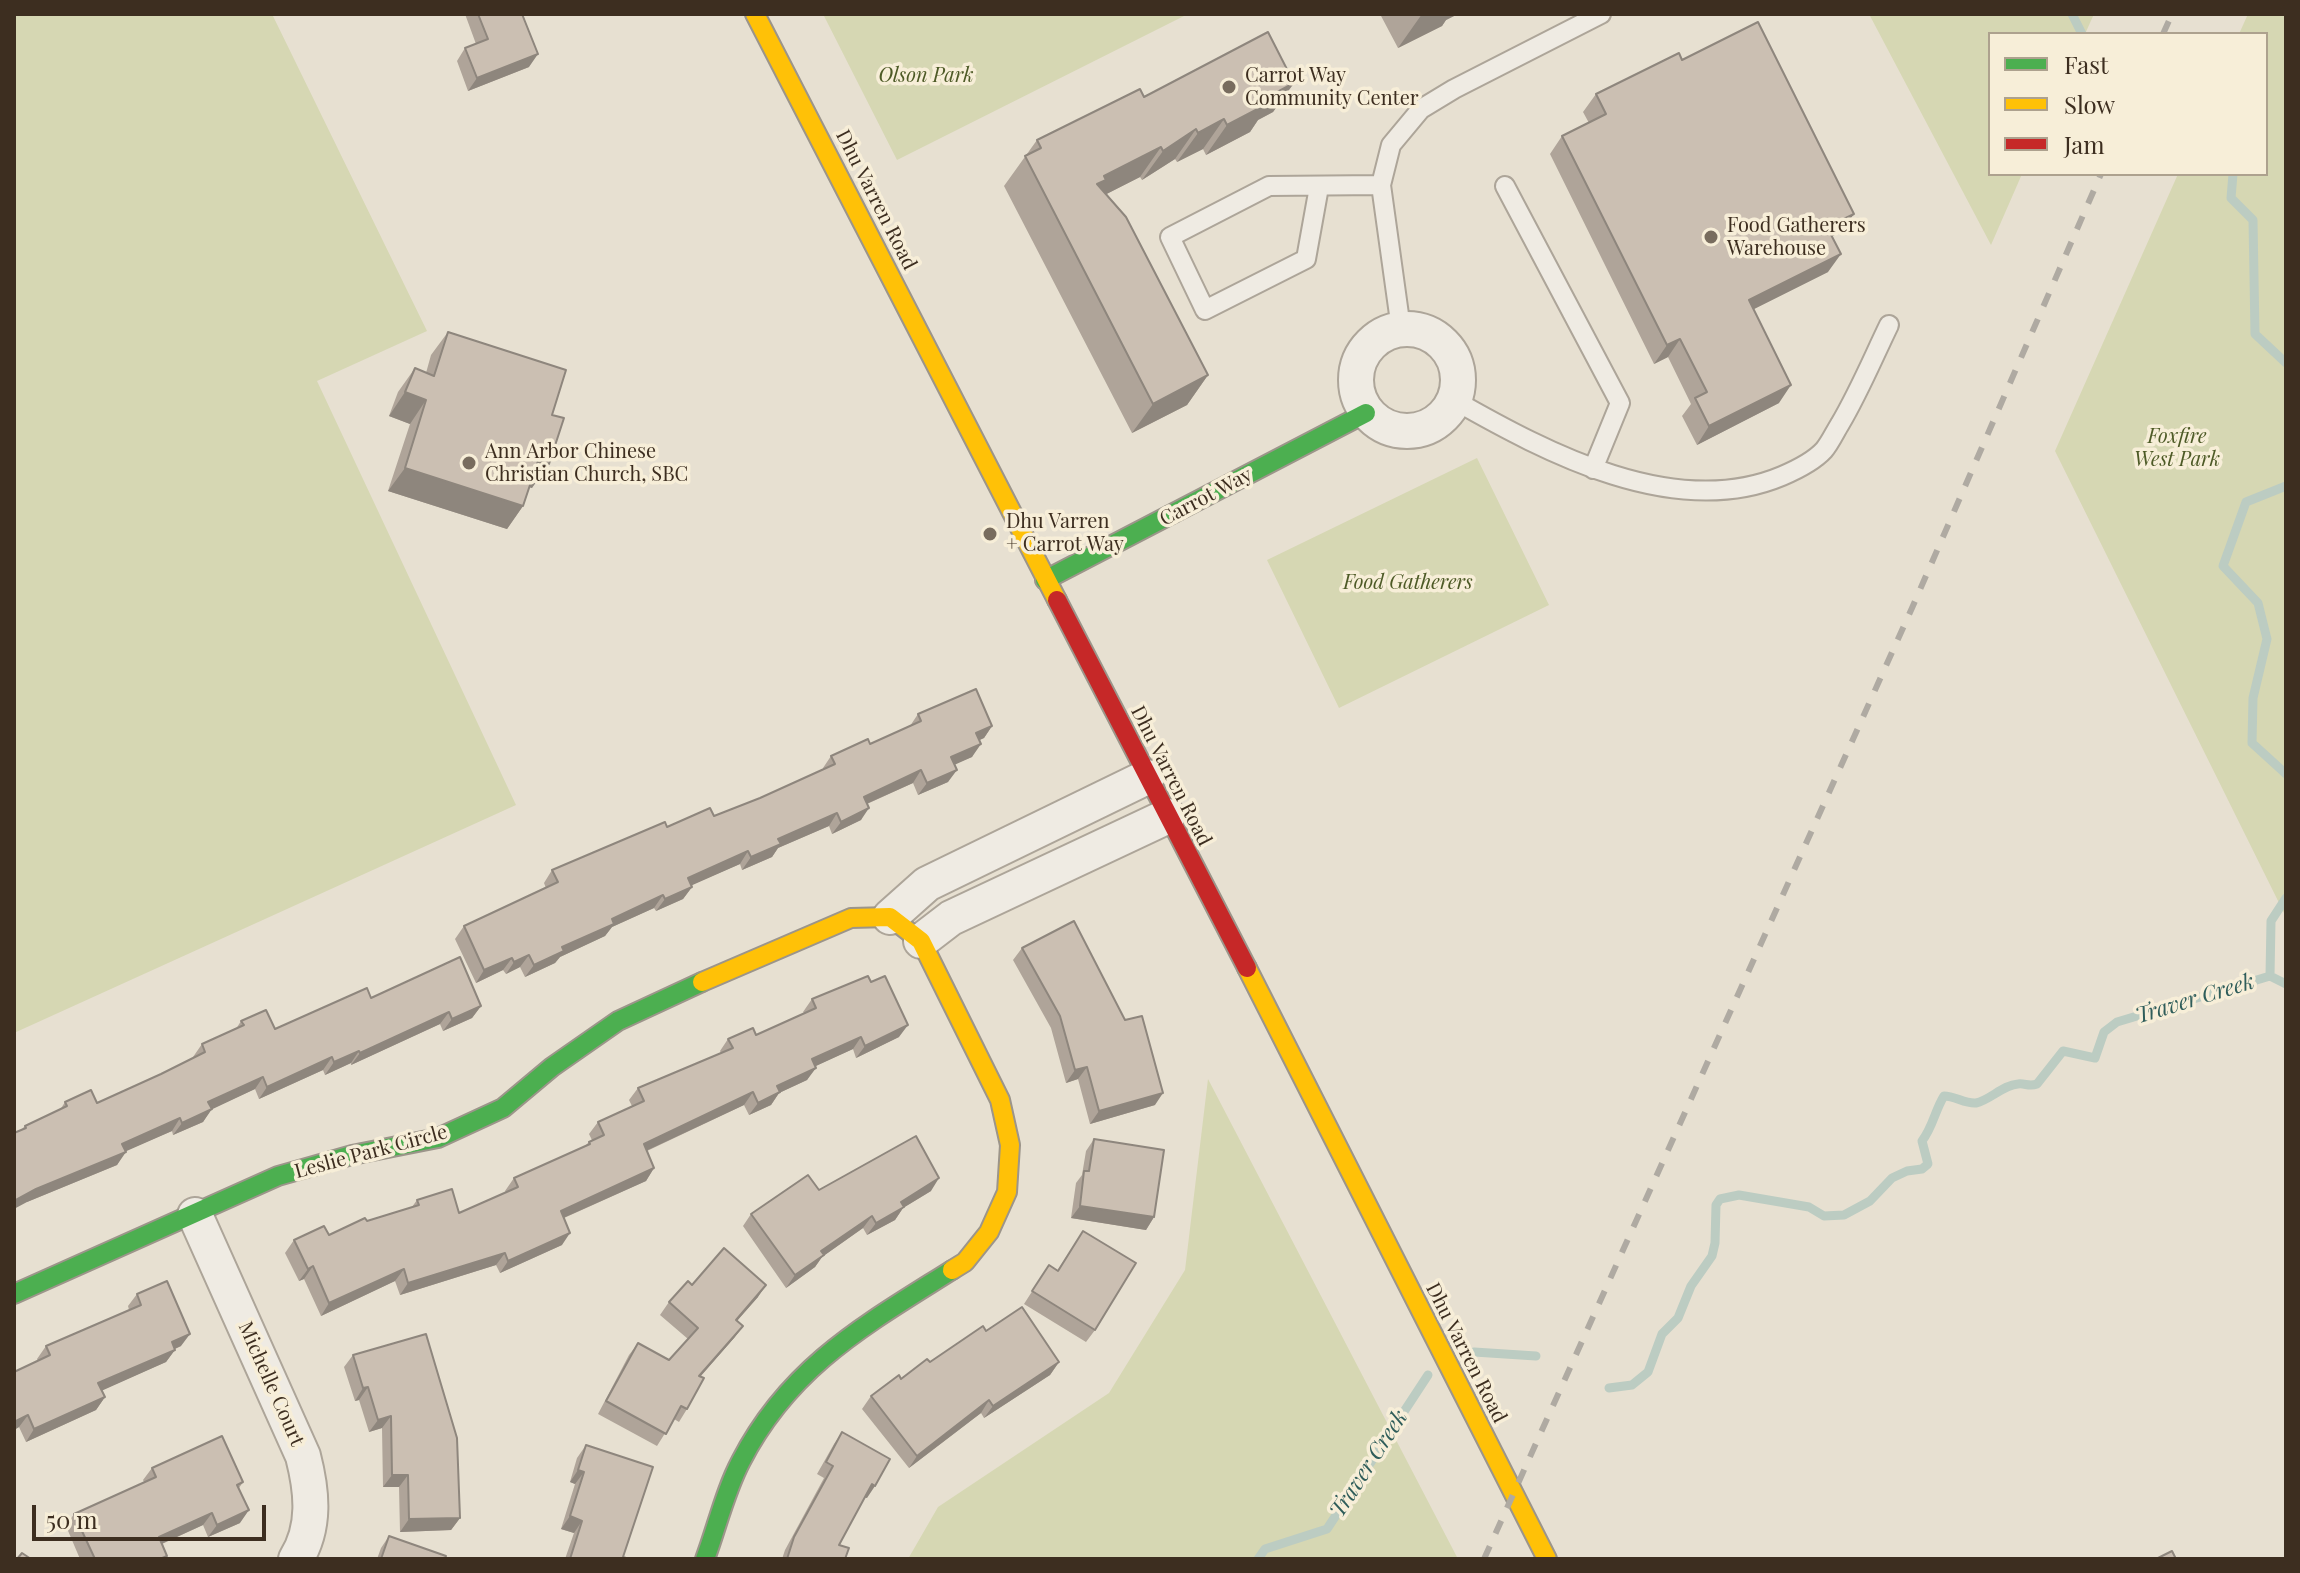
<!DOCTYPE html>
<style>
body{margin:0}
#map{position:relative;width:2300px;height:1573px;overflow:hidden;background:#e7e0d1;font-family:"Playfair Display",serif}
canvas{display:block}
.frame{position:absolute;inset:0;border:16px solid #3d2e20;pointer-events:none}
.legend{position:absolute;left:1988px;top:32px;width:280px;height:144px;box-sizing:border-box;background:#f7eed8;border:2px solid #ada18e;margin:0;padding:10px 14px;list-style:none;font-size:24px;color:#3d2e20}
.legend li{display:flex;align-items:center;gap:16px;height:40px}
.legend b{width:40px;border:2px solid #ada18e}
.scale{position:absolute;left:32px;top:1505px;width:234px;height:36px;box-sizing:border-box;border:4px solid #3d2e20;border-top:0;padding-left:10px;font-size:24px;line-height:28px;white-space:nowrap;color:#3d2e20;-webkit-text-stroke:6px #f7eed8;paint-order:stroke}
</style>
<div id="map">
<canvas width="2300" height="1573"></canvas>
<div class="frame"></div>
<ul class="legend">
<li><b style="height:10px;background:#4caf50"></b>Fast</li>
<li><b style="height:10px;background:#ffc107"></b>Slow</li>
<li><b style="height:10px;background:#c62828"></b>Jam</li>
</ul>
<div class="scale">50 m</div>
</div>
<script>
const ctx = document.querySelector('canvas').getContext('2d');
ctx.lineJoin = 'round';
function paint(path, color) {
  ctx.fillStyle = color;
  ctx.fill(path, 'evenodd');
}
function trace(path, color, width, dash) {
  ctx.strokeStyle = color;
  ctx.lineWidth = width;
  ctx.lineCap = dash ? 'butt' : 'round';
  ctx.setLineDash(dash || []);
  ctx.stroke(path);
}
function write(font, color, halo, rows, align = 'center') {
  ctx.font = font + ' "Playfair Display",serif';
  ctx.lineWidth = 7;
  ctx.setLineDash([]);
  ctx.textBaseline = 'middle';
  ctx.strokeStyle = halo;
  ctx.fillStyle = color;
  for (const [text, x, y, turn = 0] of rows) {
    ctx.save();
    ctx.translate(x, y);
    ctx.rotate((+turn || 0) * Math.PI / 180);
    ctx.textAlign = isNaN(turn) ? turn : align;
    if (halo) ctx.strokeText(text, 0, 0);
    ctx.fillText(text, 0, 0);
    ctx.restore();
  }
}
const green = new Path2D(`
 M14,14h258l155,317 -110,50 199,424 -502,228z
 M823,14h365l-291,146z
 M1869,14h225l-9,20h-95v140h32l-31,71z
 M2248,14h38v903l-231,-466 123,-277h88v-140h-27z
 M1477,458l72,147 -210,103 -72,-148z
 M1208,1079l250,480h-550l30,-52 171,-114 76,-123z`);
const stream = new Path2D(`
 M2072,14l10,20
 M2233,174l-2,24 22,22 2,114 31,29
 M2286,486l-40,16 -23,64 35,37 9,36 -14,59 -1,45 34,31
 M2270,976l16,8
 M1474,1352l62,4
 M1609,1388l23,-3 16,-13 14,-38 16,-16 13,-32 21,-30 3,-13 1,-38 4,-6 19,-4 70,12 15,9 20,-1 26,-14 22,-23 15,-7 15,-2 6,-5 -6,-23c11,-14 13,-31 22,-45 11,0 21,8 32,7 14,-3 27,-18 42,-19 7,-1 11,3 19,0l26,-33 32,7 9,-26 13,-10 153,-46 1,-55 15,-23
 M1258,1559l7,-10 62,-20 101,-154`);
const lane = new Path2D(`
 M1505,186l115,217 -27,66
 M1319,187l-13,72 -101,51 -35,-73 99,-51 112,-1
 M1401,329l-20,-144 10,-40 30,-36 33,-20 147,-75
 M1454,400c93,53 221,121 328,76 14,-6 32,-15 42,-26 6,-7 11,-18 16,-26 19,-32 33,-66 49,-99`);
const street = new Path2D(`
 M1356 380a51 51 0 1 1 102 0a51 51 0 1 1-102 0Z
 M890,917l37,-33 220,-107
 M921,941l30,-23 217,-102
 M195,1215l108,241c9,35 13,71 -7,103`);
const fast = new Path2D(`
 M1045,580l321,-167
 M14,1294l264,-118 74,-21 86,-17 65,-30 49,-41 66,-46 84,-39
 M705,1559c12,-32 20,-68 36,-98 49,-95 124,-136 211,-191`);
const slow = new Path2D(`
 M755,14l302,586
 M1247,968l300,591
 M702,982l149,-64 39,-1 31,24 79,159 10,45 -3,47 -18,40 -24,30 -13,8`);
const jam = new Path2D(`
 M1057,600l190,368`);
const rail = new Path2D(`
 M2163,34l9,-20
 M1484,1559l428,-951 189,-434`);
const wall = new Path2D(`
 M465,14h57l7,53 -61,24 -11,-30 8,-13 11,-4z
 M1380,14h78l-12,6 -4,6 -44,22z
 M1682,60l159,172 -9,4 -4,36 -74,37 25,94 -82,42 -15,-29 9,-12 -23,-47 -14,7 -104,-210 12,-18 27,-13 -6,-11 13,-18z
 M1294,83l-21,29 -15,8 -8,12 -44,23 -3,-6 -26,13 -2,-3 -33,21 -2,-3 -34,17 102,181 -21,30 -55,28 -128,-247 33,-46 107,-43z
 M448,332l104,83 -20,73 -3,-1 -6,19 -16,23 -119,-38 22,-67 -21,-8 9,-24 17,-24 11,5 5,-18z
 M918,714l74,12 -8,12 -5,2 -7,17 -18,7 -6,18 -30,13 -5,-12 -46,21 -6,16 -29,14 -3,-8 -51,22 -6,9 -30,13 -2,-6 -49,21 1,2 -9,12 -27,12 -2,-3 -42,19 -7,9 -45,21 -5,6 -30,14 -5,-10 -14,7 -3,-4 -27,13 -21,-44 9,-13 82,-38 -2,-5 8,-13 115,-43 47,-11 46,-18 63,-28v-2l8,-12 39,-12 40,-18z
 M1022,948l133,157 -65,19 -12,-45 -12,4 -15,-55 -38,-68z
 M371,998l110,8 -9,12 -29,13 -3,-7 -89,41v-2l-26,12 -2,-5 -64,29 -4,-10 -44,20 -8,13 -30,13 -1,-4 -47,20 -8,14 -90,37 -5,-73 3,-3 35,-16 5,-8 32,1 64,-29 33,-16 -1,-1 9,-13 34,-15 5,-8 34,8z
 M812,999l87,38 -43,21 -3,-9 -38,17 -8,14 -28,13 -8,12 -22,10 -5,-10 -97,46 7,17 -8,13 -82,37 -2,27 -62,28 -4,-8 -96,30 -5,-14 -74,35 -17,-37 -5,2 -14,-28 9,-13 35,-5 38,-14 45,-14 5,-7 42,13 47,-20 -1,-2 9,-13 71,-32 4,-4 3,-2 -3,-6 9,-12 34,-16 -3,-6 9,-12 83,-35 -1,-2 8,-12 28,-4 48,-22 -1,-1z
 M1094,1139l60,78 -8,13 -75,-12 5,-35 6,-8 4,-24z
 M819,1190l112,1 -28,17 -8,12 -28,15 -4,-7 -41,29 -7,10 -29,21 -43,-62 8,-12z
 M1083,1231l12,99 -9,12 -62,-38 25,-39 8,6z
 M692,1285l66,12 -21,24 6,5 -9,12 -33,38 -14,33 -8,13 -5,-3 -17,27 -59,-32 31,-59 9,-12 31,17 19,-21 -28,-24 9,-13z
 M137,1294l44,52 -6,3 -9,13 -64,28 3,7 -9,13 -70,32 -7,-15 -5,3v-58l24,-11 -1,-2 9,-13 83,-36 -1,-4z
 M986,1331l73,31 -9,13 -66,43 -3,-5 -72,55 -47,-59 9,-13z
 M353,1355l107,163 -9,12 -51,2 -1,-45h-16l-1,-59 -13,4 -10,-32 -4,1 -11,-34z
 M842,1432l25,66 -2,-1 -26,48 6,14h-63l3,-9 39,-72 -7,-4 17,-30z
 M586,1445l37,112 6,2h-64l9,-26 -13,-4 14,-45 -5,-2 7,-24z
 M152,1468l91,14 -4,6 1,35 -32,14 -5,-12 -41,19 5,12 -2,3h-85l-14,-33 8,-12 70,-32 -1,-2z
 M389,1536l56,23h-68l4,-11z`);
const shadedWall = new Path2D(`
 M1422,14h36l-12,6 -4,6 -44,22z
 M538,54l-9,13 -61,24 9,-13z
 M1294,83l-21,29 -15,8 -8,12 -44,23 21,-30 41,-28z
 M1224,119l-21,30 -26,13 21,-29z
 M1196,129l-21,30 -33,21 21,-29z
 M1161,147l-21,30 -49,25 -15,12 28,-38z
 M1854,214l-13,18 -27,13 13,-18z
 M1841,254l-13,18 -92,46 13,-18z
 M1680,339l-12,18 -14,7 13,-19z
 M1208,375l-21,30 -55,28 21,-29z
 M1791,385l-12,18 -82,42 12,-19z
 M405,392l21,8 -16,24 -21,-8z
 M538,461l11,3 -17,24 -11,-4z
 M405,468l118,38 -16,23 -119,-38z
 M992,726l-8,12 -17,8 9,-13z
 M981,744l-9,13 -29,13 8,-13z
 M921,770l-8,13 -58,26 9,-12z
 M957,770l-9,12 -30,13 9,-12z
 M869,808l-8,12 -29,14 9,-12z
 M837,813l-8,13 -51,22 -6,9 -30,13 9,-13 27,-18z
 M748,851l-8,13 -61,27 9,-13z
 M692,887l-9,12 -27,12 9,-12z
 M663,895l-9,13 -42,19 -7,9 -45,21 -5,6 -30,14 9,-12 28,-18 50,-28z
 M529,955l-9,12 -14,7 8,-12z
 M512,958l-9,12 -27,13 8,-13z
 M481,1006l-9,12 -29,13 9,-12z
 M449,1012l-9,12 -89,41 9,-12z
 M908,1025l-9,12 -43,21 9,-12z
 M861,1037l-8,12 -50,23 9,-13z
 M359,1051l-8,12 -26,12 9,-13z
 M332,1057l-9,13 -64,29 8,-12z
 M1087,1067l-9,12 -12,4 9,-13z
 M816,1068l-9,12 -28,13 -8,12 -22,10 9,-12 19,-17z
 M263,1077l-8,12 -55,26 8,-13z
 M753,1092l-9,13 -109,51 9,-12z
 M1163,1093l-8,12 -65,19 9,-13z
 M212,1109l-9,13 -30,13 9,-12z
 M180,1118l-8,13 -59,26 9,-13z
 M126,1152l-9,13 -90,37 -13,7v-8l22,-12z
 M654,1168l-8,13 -94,42 9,-12z
 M939,1178l-8,13 -28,17 -8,12 -28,15 9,-12 25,-21z
 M1080,1206l74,11 -8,13 -75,-12z
 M872,1216l-9,12 -41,29 -7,10 -29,21 9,-13 26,-24z
 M570,1233l-8,12 -62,28 8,-12z
 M505,1253l-9,12 -96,30 8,-12z
 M313,1266l-9,13 -5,2 9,-12z
 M404,1269l-9,12 -74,35 8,-13z
 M766,1285l-8,12 -31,35 9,-12z
 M743,1326l-9,12 -44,50 9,-12z
 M190,1334l-9,12 -18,8 9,-12z
 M175,1350l-9,12 -76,34 8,-13z
 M1059,1362l-9,13 -66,43 9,-12z
 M368,1387l-9,13 -4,1 8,-13z
 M105,1397l-9,13 -70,32 8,-13z
 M989,1400l-8,13 -72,55 8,-12z
 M28,1415l-9,12 -5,3v-8z
 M391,1416l-9,12 -13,4 9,-12z
 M578,1470l6,2 -9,12 -5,-2z
 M392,1475h16l-9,12h-16z
 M872,1484l3,2 -8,12 -4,-1z
 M249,1510l-9,13 -32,14 9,-12z
 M212,1513l-9,12 -53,24 9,-12z
 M570,1516l12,5 -8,12 -13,-4z
 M460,1518l-9,12 -51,2 9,-13z`);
const building = new Path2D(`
 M478,14h44l16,40 -61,24 -12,-30 23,-9z
 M1758,22l96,192 -27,13 14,27 -92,46 42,85 -82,41 -14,-28 12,-6 -27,-53 -13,6 -105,-209 44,-22 -10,-20 83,-41 3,7z
 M1268,32l26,51 -26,14 3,5 -44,23 -3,-6 -26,14 -2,-4 -33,22 -2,-4 -57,29 2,4 -9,4 29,33 82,158 -55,29 -128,-248 16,-8 -4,-8 103,-51 4,8z
 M448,332l118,38 -14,45 12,3 -15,46 -11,-3 -15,45 -118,-38 21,-68 -21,-8 10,-24 19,8z
 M976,689l16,37 -16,7 5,11 -30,13 6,13 -30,13 -6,-13 -57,27 5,11 -28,14 -4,-9 -59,26 3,5 -30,13 -3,-6 -60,27 4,9 -27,12 -2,-4 -51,24 2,5 -52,23 2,4 -30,14 -5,-10 -15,7 -2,-4 -28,12 -20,-44 94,-44 -6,-12 113,-48 2,5 43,-19 4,8 46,-18 75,-34 -4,-8 37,-17 2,5 51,-23 -3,-7z
 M1074,921l51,99 17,-4 21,77 -64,18 -12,-44 -12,3 -15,-54 -38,-68z
 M460,957l21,49 -29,13 -3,-7 -89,41 -1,-2 -25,11 -2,-5 -65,30 -4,-10 -55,25 4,7 -30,14 -2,-5 -58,26 4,8 -90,37 -22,12v-68l12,-5 -1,-2 42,-20 -2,-4 26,-12 6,13 64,-29 44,-22 -3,-8 42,-19 -3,-4 25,-11 9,19 92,-41 4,10z
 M868,976l3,6 14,-6 23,49 -43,21 -4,-9 -49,22 4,9 -39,18 3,6 -22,11 -5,-11 -109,52 10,24 -93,43 9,22 -62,28 -3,-8 -97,30 -4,-14 -75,34 -16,-37 -5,3 -14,-29 30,-14 5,9 36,-17 2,3 52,-16 -2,-5 35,-11 7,24 59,-26 -4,-9 76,-34 -1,-2 15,-7 -6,-13 46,-21 -6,-13 95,-40 -5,-9 25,-11 3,7 60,-27 -4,-9z
 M916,1136l23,42 -38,24 3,5 -28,16 -4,-7 -51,35 3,4 -29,20 -44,-61 57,-39 11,15z
 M1094,1139l70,11 -10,67 -74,-11 4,-35h5z
 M1083,1231l53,32 -41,67 -63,-39 17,-26 9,6z
 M724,1248l42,37 -30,35 7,6 -44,50 5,2 -17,31 -6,-3 -15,28 -60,-33 32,-58 31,17 29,-32 -29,-26 19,-21 4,4z
 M167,1281l23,53 -18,8 3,8 -77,33 7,14 -71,32 -6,-14 -14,7v-50l36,-17 -4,-9 95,-41 -4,-11z
 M1022,1307l37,55 -66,44 -4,-6 -72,56 -46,-60 28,-21 2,4 26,-20 3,3 53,-36 3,5z
 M426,1334l31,104 3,80 -51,1 -1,-44h-16l-1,-59 -13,4 -10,-33 -5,1 -10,-33z
 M842,1432l48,27 -15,27 -3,-2 -33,61 10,3 -4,11h-58l7,-22 39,-71 -7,-4z
 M222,1436l21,46 -6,3 12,25 -32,15 -5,-12 -53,24 8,19 -7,3h-65l-21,-45 82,-37 -4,-9z
 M586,1445l67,22 -30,90 6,2h-59l12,-38 -12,-5 14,-44 -6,-2z
 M389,1536l57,20 -1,3h-64z
 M2172,1551l4,8h-20z
 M22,1553l9,6h-14z`);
const markers = [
 [1229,87,8,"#786c5e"],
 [1711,237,8,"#786c5e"],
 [469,463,8,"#786c5e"],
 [990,534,8,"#786c5e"]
];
const parkNames = [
 ["Olson Park",926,76],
 ["Foxfire",2177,437],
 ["West Park",2177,460],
 ["Food Gatherers",1408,583]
];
const poiNames = [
 ["Carrot Way",1245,76],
 ["Community Center",1245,99],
 ["Food Gatherers",1727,226],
 ["Warehouse",1727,249],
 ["Ann Arbor Chinese",485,452],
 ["Christian Church, SBC",485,475],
 ["Dhu Varren",1006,522],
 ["+ Carrot Way",1006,545]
];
const streetNames = [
 ["Dhu Varren Road",876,200,63],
 ["Carrot Way",1206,497,-28],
 ["Dhu Varren Road",1171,776,63],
 ["Leslie Park Circle",371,1152,-15],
 ["Dhu Varren Road",1466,1353,63],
 ["Michelle Court",271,1384,66]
];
const waterNames = [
 ["Traver Creek",2195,999,-17],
 ["Traver Creek",1369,1464,-57]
];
paint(green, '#d6d7b3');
trace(stream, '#bcccc2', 9);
trace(lane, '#ada599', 22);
trace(street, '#ada599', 38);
trace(fast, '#9c958a', 22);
trace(slow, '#9c958a', 22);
trace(jam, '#9c958a', 22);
trace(lane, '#efebe3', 18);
trace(street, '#efebe3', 34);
trace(fast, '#4caf50', 18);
trace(slow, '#ffc107', 18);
trace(jam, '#c62828', 18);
trace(rail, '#afaaa2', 6, [14, 14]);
paint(wall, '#afa499');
paint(shadedWall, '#8e867d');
paint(building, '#cbbfb2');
trace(building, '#8e867d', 2);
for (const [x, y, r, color] of markers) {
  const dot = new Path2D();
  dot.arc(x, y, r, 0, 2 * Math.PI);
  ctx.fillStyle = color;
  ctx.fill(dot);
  trace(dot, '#f7eed8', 3);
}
write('italic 20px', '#4d5a26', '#f7eed8', parkNames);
write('20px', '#3d2e20', '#f7eed8', poiNames, 'left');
write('20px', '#3d2e20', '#f7eed8', streetNames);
write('italic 22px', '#2f5d5a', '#f7eed8', waterNames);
</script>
